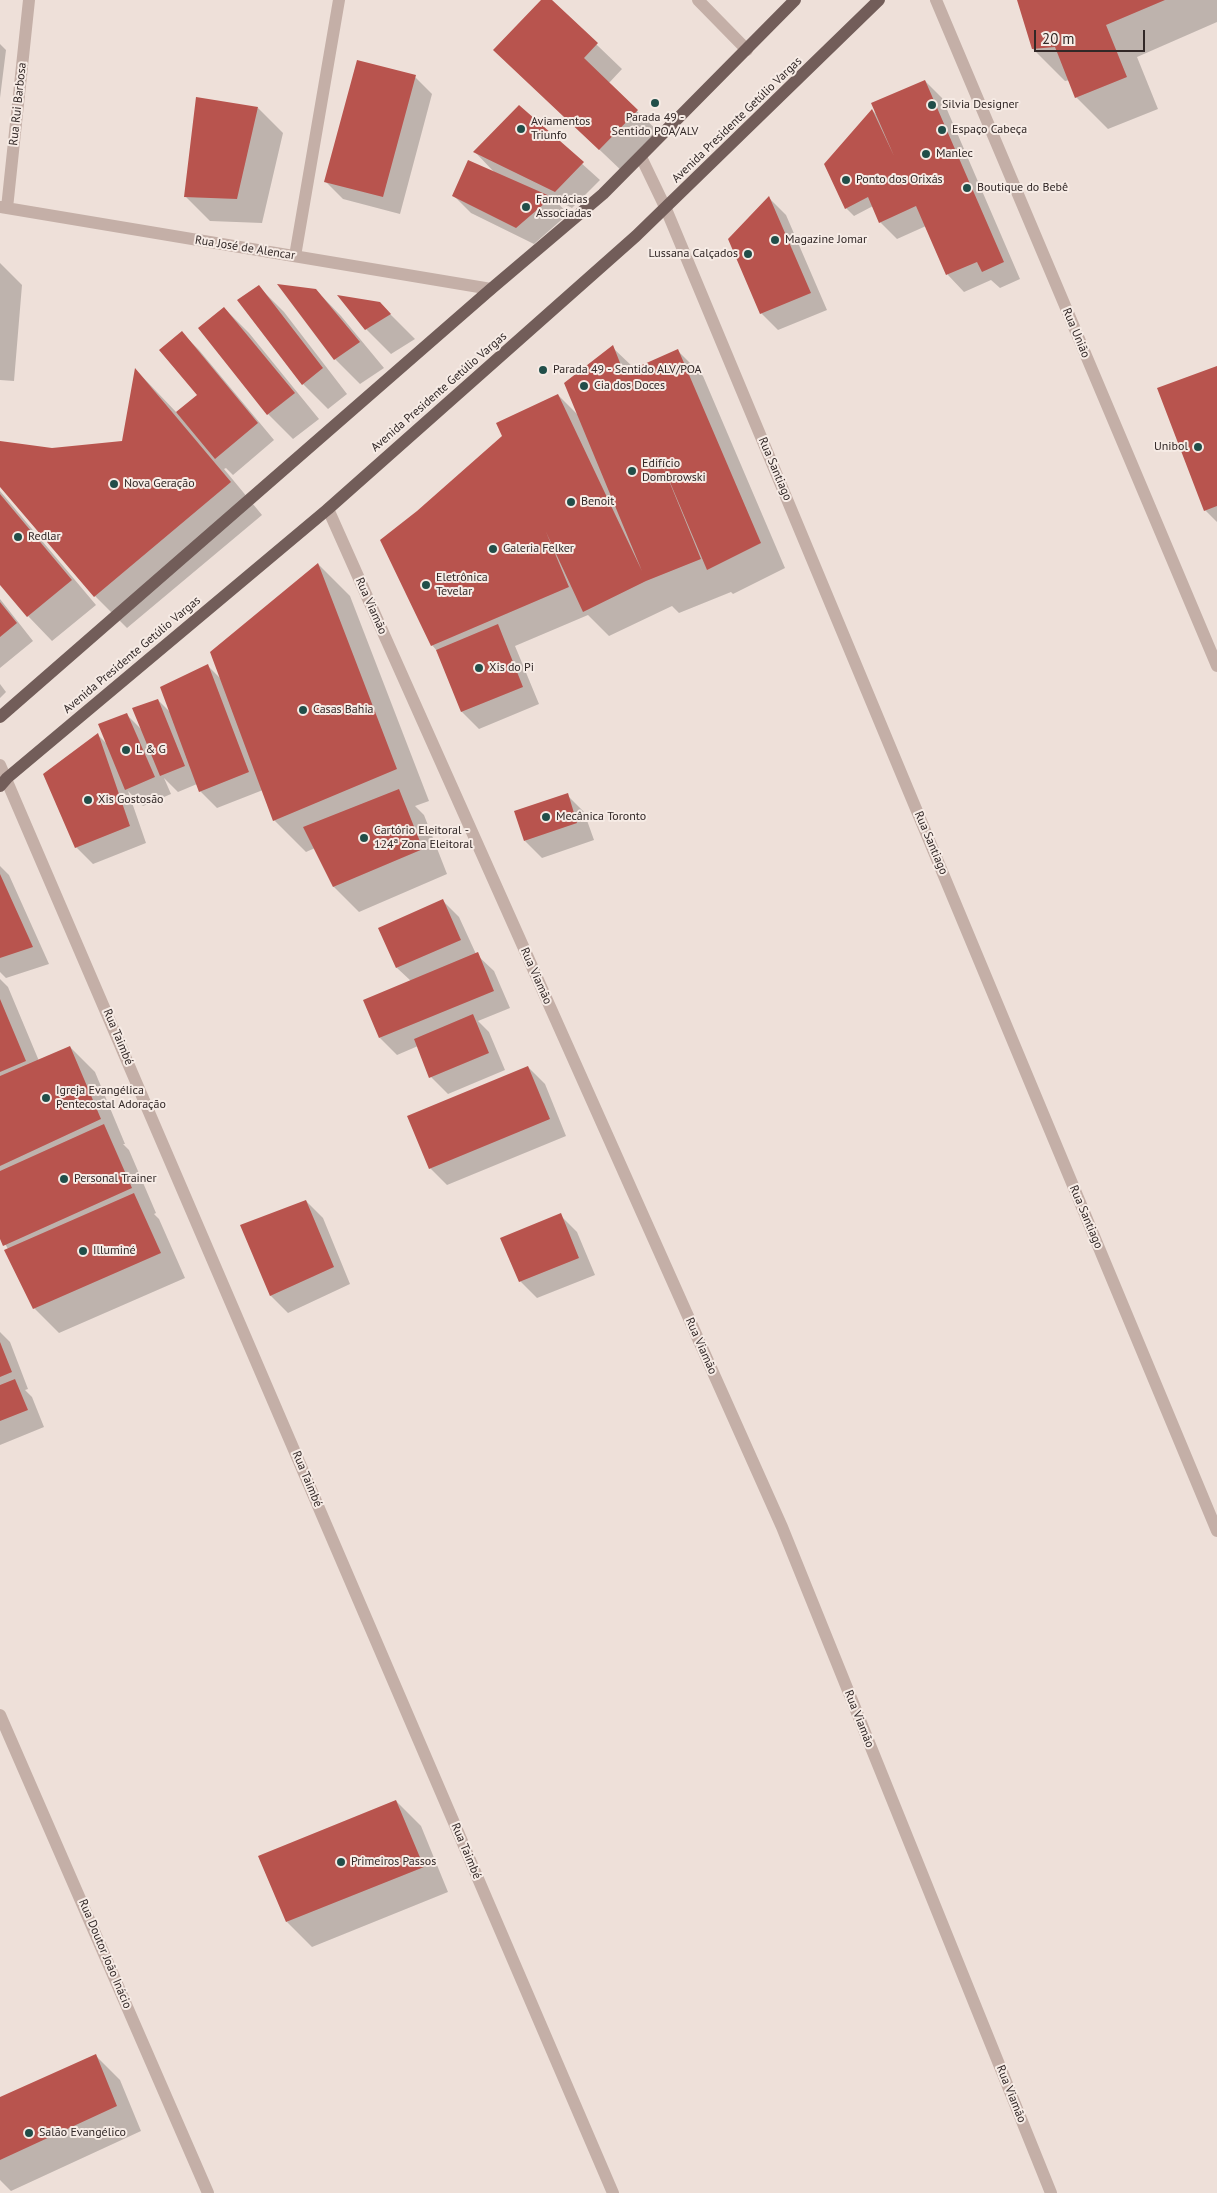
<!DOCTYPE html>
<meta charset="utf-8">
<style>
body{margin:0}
#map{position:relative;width:1217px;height:2193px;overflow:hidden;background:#eee0d9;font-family:"PT Sans",sans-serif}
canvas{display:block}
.scale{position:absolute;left:1034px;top:30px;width:111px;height:22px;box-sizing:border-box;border:2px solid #322827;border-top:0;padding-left:6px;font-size:15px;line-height:18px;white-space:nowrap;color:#322827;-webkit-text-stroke:4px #f6ebe5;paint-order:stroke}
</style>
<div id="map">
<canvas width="1217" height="2193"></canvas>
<div class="scale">20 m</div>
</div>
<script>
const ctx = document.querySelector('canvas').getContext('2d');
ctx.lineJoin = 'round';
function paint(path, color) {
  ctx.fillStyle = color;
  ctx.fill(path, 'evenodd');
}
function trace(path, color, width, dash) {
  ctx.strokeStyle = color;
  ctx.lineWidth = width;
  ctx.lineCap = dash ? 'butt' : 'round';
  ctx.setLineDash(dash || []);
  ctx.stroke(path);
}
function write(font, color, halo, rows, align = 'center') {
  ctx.font = font + ' "PT Sans",sans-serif';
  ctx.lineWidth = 4;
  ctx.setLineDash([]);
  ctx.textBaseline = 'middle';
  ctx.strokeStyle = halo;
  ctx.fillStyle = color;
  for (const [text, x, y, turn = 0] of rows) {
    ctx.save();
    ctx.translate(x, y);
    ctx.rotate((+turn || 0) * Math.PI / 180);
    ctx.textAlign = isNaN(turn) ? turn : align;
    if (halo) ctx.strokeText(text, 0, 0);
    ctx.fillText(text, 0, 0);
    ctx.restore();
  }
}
const shadow = new Path2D(`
 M542,0h8l72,69 -14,15 54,51 -37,39 -105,-100z
 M1018,0h199v22l-80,35 21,52 -50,20 -32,-32 -6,-17 -5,1 -32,-32z
 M0,44l6,6 -6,48z
 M415,77l17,17 -32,120 -57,-15 -17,-17z
 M925,81l17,17 78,181 -20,9 -9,-8 -27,12 -16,-17 -22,-49 -29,13 -17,-17 -7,-16 -19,10 -8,-8 26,-98 6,6z
 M519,107l81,73 -28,28 -19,-10 15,16 -34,30 -63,-31 -17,-17 41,-23 -20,-21z
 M258,108l25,25 -21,90 -52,-2 -25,-25z
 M769,198l17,17 41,95 -49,20 -17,-17z
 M0,263l22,22 -8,96 -14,-1z
 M259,287l25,25 63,82 -19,15 -25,-25z
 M316,290l25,26 43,52 -24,16 -25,-25z
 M340,297l39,6 36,36 -24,15 -25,-25z
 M224,308l25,25 70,86 -26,20 -25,-25 -68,-86z
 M182,333l17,17 75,90 -41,35 -7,-7 -2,1 38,46 -135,113 -32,-32 -95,-111v-43l52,7 71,-6 13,-73 41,43 21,-18z
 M612,347l23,22 43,-18 25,25 82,192 -52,26 -2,-2 -52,21 -7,-7 -63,30 -21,-21 -73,31 24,58 -60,25 -17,-17 -25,-61 -5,-6 126,-250 21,21z
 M1217,367v155l-12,-12z
 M0,491l96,114 -44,36 -24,-25 -28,-33z
 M318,564l32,32 79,205 -14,5 9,9 23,59 -88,38 -25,-25 -19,-39 -9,4 -32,-32 -11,-30 -46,18 -17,-17 -3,-7 -19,8 -14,-14 7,16 -28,12 -15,-15 18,52 -53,21 -17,-17 21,-113 11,11 19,-30 16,16 15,-31 14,14 36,-48 14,14z
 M0,599l33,42 -33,27z
 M0,684l6,8 -6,6z
 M567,795l17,17 10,28 -52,18 -17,-17z
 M0,866l9,9 40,89 -43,14 -6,-6z
 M442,900l17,17 17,37 18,17 16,37 -32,13 11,11 16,38 -57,24 -17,-17 -13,-31 -21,9 -17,-17 31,-57 -14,-13z
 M0,979l8,8 31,74 31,-14 25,25 30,72h-2l6,6 27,63 -2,1 5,5 26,59 -126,55 -25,-25 -26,-59 -8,-14z
 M528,1067l17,17 21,52 -119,49 -17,-17z
 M306,1201l17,17 27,66 -62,29 -17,-17 -29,-70z
 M560,1215l17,17 18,43 -58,23 -17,-17z
 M0,1332l10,10 18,47 -3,1 7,7 12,30 -44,18z
 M396,1801l25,25 27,66 -136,55 -25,-25z
 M95,2055l25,25 21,51 -130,60 -11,-11v-81z`);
const building = new Path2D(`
 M541,0h11l46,43 -14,15 54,52 -39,40 -106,-100z
 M1017,0h148l-59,25 21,52 -52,21 -20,-51 -23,2z
 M357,60l59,15 -33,122 -59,-15z
 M925,80l79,182 -22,10 -5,-10 -31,13 -30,-69 -37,17 -11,-26 -23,12 -21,-45 48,-55 22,47 -23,-53z
 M196,97l62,10 -21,92 -53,-2z
 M519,105l65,57 -29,30 -82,-40z
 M468,160l84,37 -36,31 -64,-32z
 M769,196l42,97 -51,21 -32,-75z
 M277,284l39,5 44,53 -26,18z
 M259,285l64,83 -21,17 -65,-85z
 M337,295l43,7 11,12 -26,16z
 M224,307l71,86 -28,22 -69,-87z
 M182,331l76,92 -43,36 -39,-47 21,-17 -38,-45z
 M613,345l11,28 54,-24 83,194 -54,27 -51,-121 45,110 -55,22 -63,31 -37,-80 23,55 -138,59 -51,-106 37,-29 85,-75 -6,-13 62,-29 84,177 -78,-188z
 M1217,366v140l-13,5 -47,-123z
 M135,368l96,114 -137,115 -94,-110v-46l52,7 70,-7z
 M0,494l72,86 -45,37 -27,-32z
 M318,563l79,206 -124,52 -63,-169z
 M0,602l17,21 -17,14z
 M498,624l25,63 -62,25 -25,-62z
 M208,664l41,108 -50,20 -39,-105z
 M158,699l27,67 -25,10 -28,-68z
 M127,713l28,64 -30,13 -27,-66z
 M98,733l32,93 -55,22 -32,-74z
 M399,789l24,60 -90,38 -30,-60z
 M568,793l9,30 -53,18 -10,-30z
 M0,874l33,73 -33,11z
 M443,899l18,41 -65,28 -18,-40z
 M478,952l16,39 -115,47 -16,-38z
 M0,999l26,62 -26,11z
 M473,1014l16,39 -60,25 -15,-39z
 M70,1046l31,73 -101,47v-90z
 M528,1066l22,53 -121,50 -22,-53z
 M104,1124l28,64 -129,58 -3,-7v-68z
 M134,1193l27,60 -128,56 -29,-59z
 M306,1200l28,67 -64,29 -30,-71z
 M561,1213l18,45 -60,24 -19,-44z
 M0,1342l12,30 -12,5z
 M15,1379l13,31 -28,11v-36z
 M396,1800l28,67 -138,55 -28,-66z
 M96,2054l21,52 -117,54v-63z`);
const lane = new Path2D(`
 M698,0l49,50
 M295,256l44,-256`);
const street = new Path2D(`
 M936,0l281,666
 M641,157l25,52 551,1322
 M0,207l491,82
 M7,208l22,-208
 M328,509l454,1018 269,666
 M0,765l613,1428
 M0,1715l208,478`);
const primary = new Path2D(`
 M0,717l491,-428 112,-95 192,-194
 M0,786l7,-8 321,-269 308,-273 243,-236`);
const markers = [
 [655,103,5,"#214e49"],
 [932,105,5,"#214e49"],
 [521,129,5,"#214e49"],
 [942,130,5,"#214e49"],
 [926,154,5,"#214e49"],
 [846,180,5,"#214e49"],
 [967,188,5,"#214e49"],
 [526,207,5,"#214e49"],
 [775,240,5,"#214e49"],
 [748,254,5,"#214e49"],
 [543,370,5,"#214e49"],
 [584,386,5,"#214e49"],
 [1198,447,5,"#214e49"],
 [632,471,5,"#214e49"],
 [114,484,5,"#214e49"],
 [571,502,5,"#214e49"],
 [18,537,5,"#214e49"],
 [493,549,5,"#214e49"],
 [426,585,5,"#214e49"],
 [479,668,5,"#214e49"],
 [303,710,5,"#214e49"],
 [126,750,5,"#214e49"],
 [88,800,5,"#214e49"],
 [546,817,5,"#214e49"],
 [364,838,5,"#214e49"],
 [46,1098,5,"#214e49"],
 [64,1179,5,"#214e49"],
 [83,1251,5,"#214e49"],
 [341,1862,5,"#214e49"],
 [29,2133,5,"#214e49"]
];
const streetNames = [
 ["Rua Rui Barbosa",18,104,-84],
 ["Avenida Presidente Getúlio Vargas",737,120,-44],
 ["Rua José de Alencar",245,248,9],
 ["Rua União",1076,333,67],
 ["Avenida Presidente Getúlio Vargas",439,392,-41],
 ["Rua Santiago",775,469,67],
 ["Rua Viamão",371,606,66],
 ["Avenida Presidente Getúlio Vargas",132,655,-40],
 ["Rua Santiago",931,843,67],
 ["Rua Viamão",536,976,66],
 ["Rua Taimbé",118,1037,67],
 ["Rua Santiago",1086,1217,67],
 ["Rua Viamão",701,1346,66],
 ["Rua Taimbé",307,1479,67],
 ["Rua Viamão",859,1719,68],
 ["Rua Taimbé",466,1851,67],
 ["Rua Doutor João Inácio",105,1954,67],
 ["Rua Viamão",1011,2094,68]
];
const poiNames = [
 ["Silvia Designer",942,105],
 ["Parada 49 -",655,118,"center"],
 ["Sentido POA/ALV",655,132,"center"],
 ["Aviamentos",531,122],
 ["Triunfo",531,136],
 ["Espaço Cabeça",952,130],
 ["Manlec",936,154],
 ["Ponto dos Orixás",856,180],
 ["Boutique do Bebê",977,188],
 ["Farmácias",536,200],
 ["Associadas",536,214],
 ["Magazine Jomar",785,240],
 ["Lussana Calçados",738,254,"right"],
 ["Parada 49 - Sentido ALV/POA",553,370],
 ["Cia dos Doces",594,386],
 ["Unibol",1188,447,"right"],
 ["Edifício",642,464],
 ["Dombrowski",642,478],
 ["Nova Geração",124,484],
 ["Benoit",581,502],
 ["Redlar",28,537],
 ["Galeria Felker",503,549],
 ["Eletrônica",436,578],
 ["Tevelar",436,592],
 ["Xis do Pi",489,668],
 ["Casas Bahia",313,710],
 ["L & G",136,750],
 ["Xis Gostosão",98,800],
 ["Mecânica Toronto",556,817],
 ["Cartório Eleitoral -",374,831],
 ["124ª Zona Eleitoral",374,845],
 ["Igreja Evangélica",56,1091],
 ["Pentecostal Adoração",56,1105],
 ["Personal Trainer",74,1179],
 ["Illuminé",93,1251],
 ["Primeiros Passos",351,1862],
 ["Salão Evangélico",39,2133]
];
paint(shadow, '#0003');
paint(building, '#b8544e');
trace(lane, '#c4afa7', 12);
trace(street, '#c4afa7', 12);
trace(primary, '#725d59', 12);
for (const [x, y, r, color] of markers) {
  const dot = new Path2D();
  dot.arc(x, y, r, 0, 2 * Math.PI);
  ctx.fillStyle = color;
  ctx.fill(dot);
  trace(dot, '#f6ebe5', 2);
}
write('12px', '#322827', '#f6ebe5', streetNames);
write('12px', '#322827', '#f6ebe5', poiNames, 'left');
</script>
